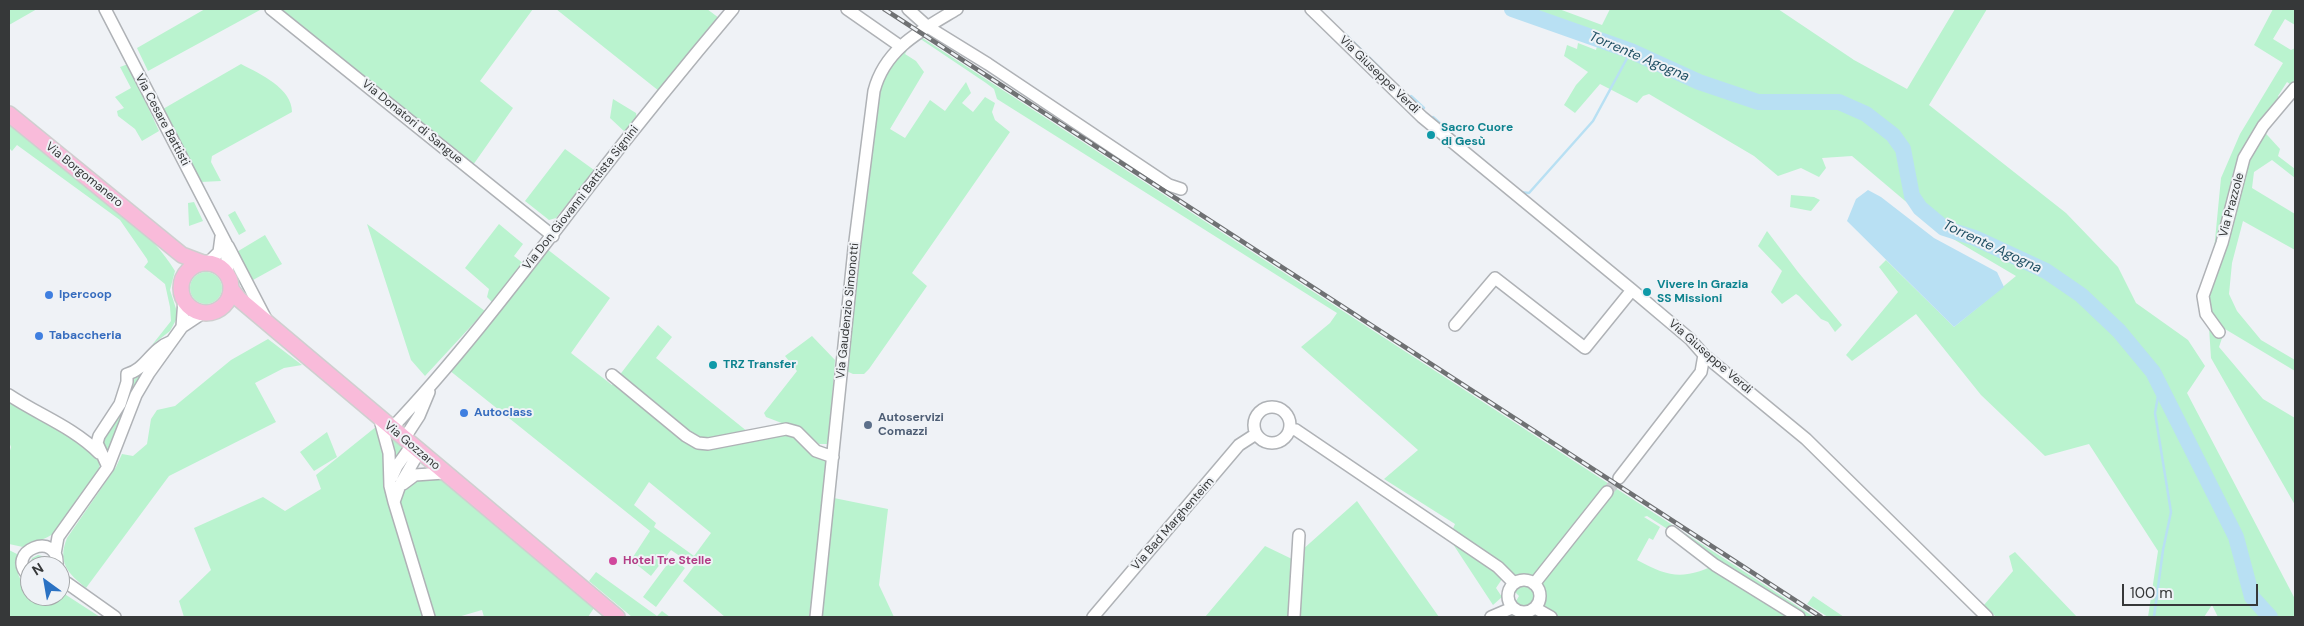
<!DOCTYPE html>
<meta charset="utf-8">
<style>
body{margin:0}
#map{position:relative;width:2304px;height:626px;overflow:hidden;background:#eff2f6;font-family:"DM Sans",sans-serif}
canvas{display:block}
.frame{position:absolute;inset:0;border:10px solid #363839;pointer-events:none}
.north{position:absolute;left:20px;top:556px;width:50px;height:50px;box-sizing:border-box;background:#eff2f6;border:1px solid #a5a8aa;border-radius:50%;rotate:328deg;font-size:14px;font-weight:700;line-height:20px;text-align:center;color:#363839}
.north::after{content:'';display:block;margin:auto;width:18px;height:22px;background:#2b72c3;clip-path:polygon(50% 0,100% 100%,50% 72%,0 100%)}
.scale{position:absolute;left:2122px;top:584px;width:136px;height:22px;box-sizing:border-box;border:2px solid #363839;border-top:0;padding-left:6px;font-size:15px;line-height:18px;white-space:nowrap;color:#363839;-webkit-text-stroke:4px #eff2f6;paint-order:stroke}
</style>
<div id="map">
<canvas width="2304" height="626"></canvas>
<div class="frame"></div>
<div class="north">N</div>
<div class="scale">100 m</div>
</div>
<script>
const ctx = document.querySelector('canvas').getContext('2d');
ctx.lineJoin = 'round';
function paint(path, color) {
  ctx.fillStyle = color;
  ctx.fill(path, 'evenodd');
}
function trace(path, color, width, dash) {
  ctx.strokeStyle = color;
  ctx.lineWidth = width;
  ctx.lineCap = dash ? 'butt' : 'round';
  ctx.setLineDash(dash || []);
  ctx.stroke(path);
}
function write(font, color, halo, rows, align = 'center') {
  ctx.font = font + ' "DM Sans",sans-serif';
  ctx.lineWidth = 4;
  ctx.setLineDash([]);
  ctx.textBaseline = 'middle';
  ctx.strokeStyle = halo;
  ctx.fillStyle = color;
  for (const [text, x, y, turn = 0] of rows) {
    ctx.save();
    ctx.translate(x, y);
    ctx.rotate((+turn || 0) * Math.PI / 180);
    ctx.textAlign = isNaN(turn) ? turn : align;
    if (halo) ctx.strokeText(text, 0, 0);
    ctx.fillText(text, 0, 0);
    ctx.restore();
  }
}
const green = new Path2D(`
 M9,9h28l-28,16z
 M205,9l55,1 -112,61 -11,-23z
 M280,9h253l-53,72 33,27 -40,57z
 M556,9h151l12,9 -60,73z
 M1530,9h29l43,16 8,-16h168l76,51 53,29 48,-80h32l-58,96 137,108 52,54 18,36 52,37 17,26 -18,27 108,206v18h-77l-6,-12 -8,12h-56l10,-66 -69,-107 -44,12 -64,-61 -65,-81 -64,47 -6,-6 52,-63 -19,-25 7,-7 68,67 62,-51 -73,-43 -91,-77 -30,2 4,10 -7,9 -18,-9 -23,8 -24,-20 -105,-62 -6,2 -6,7 -37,-19 -25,29 -11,-8 12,-20 12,-13 -24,-16 3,-11 10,4 1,-6 18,7 4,-16z
 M2273,9h22v16l-10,-6 -12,20 18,11 4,-2v36l-2,2 -6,-4 -9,14 2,2 -21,28 21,23 -2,7 17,13v9l-23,-18 -18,12 -2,16 43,26v36l-52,-29 -11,42 -3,31 8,17 24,29 34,20v11l-70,-42 -6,18 44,52 32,19v87l-84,-147 -3,-46 13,-134 19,-44 43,-71 -29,-18z
 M921,37l893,580h-8l-159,-101 -3,1 16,10 -7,13 -4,-2 -12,22c31,17 46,20 78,5l84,52h-304l17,-9 7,-12 -17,-17 -6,9 6,9 -9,8 -44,-67 6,-14 -71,-45 34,-29 -117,-103 29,-24 7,-10 -340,-214 -3,-10 -8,-6 -67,-45z
 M911,43l-6,11 11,7 8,11 -34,57 15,9 25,-38 15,11 21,-29 5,11 -9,10 11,9 12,-15 10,6 -3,9 3,8 15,12 -98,141 15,13 -58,83 -5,5h-11l-11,-5 35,-290z
 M128,64l31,67 -17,10 -7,-12 -17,-13 -1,-5 7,-3 -9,-11 16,-9 -11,-21z
 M241,64c19,10 51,24 51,48l-80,44 -1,6 10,19 -20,1 -38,-73z
 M613,99l23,14 1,6 -11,14 -16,-15z
 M9,124c24,16 45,36 66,53 35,28 77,55 100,94l-5,19 7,22 -1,8 -6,11 -18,14 19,-24 -1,-14 -5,-23 -21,-17 4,-5 -1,-3 -27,-39 -103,-75 -5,6 -3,-3z
 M565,149l29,21 -38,48 -7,2 -24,-19z
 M1791,195l23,2 6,3 -9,11 -21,-4z
 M194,202l9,19 -14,5 -1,-23z
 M235,211l11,20 -7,4 -11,-20z
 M367,224l118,87 -60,65 -14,-16z
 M499,224l24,20 -9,12 10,8 -31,39 -6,-6 2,-8 -24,-21z
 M1767,231l31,41 44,53 -7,7 -7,-10 -7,-3 -22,-23 -3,-2 -14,10 -11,-12 11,-21 -24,-25z
 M265,235l17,29 -29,16 -18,-27z
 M547,249l63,49 -39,55 41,32 46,-60 14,12 -16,21 102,82 25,-6 13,2 34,25 -21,156h-84l-42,-36 11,-15 -23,-16 -20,26 -20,-16 19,-29 -201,-161zM649,482l62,51 -17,23 -40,-29 2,-4 -22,-18z
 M190 288a16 16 0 1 1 32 0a16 16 0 1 1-32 0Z
 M812,336l23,24 -6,77 -2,7h-8l-14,-12 -39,-15 -2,-4 33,-42 -12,-15z
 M268,339l34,26 -18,3 -29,15 21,39 -107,54 -83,112c-18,-15 -29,-25 -19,-50l49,-71 6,-13 11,2 14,-12 4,-25 6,-9 18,-4 56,-46z
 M148,361l3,1 -15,20 -22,59 -7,12 -7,-14 30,-57 6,-4z
 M9,401l81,49c8,8 13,13 7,24l-42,58c-10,9 -21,9 -32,15l-14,-3v-90l2,-7 -2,-5z
 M377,426l49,191h-242l-5,-16 32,-31 -17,-42 69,-31 22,14 36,-22 -5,-14z
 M327,432l10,25 -23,14 -14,-19z
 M390,432l17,14 -14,19z
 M441,477l155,128 -8,12h-104l-2,-7 -24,7h-25l-35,-117c11,-25 18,-22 43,-23z
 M829,497l59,12 -9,76 15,32h-78z
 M1357,501l82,116h-234l60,-71 27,13z
 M9,550l10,5c-3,14 -3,25 11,31v10h30v-5l40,26h-91z
 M2015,552l62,65h-81l-12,-12 29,-34 -4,-15z
 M38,555l8,2 3,9h-19l2,-8z
 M672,558l13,10 -29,39 -13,-10z
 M596,572l61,44 5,-5 8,6h-38l-43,-36z
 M1813,596l31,21h-16l-21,-13z`);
const water = new Path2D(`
 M1868,190l13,7 53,41 63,34 7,15 -50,40 -107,-106 9,-22z`);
const stream = new Path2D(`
 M1345,34l37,36
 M1411,96l13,12
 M1433,117l9,8
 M1447,130l19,16
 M1520,192l9,1 64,-72 38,-70
 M2154,617l9,-67 8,-38 -16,-99 5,-28`);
const river = new Path2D(`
 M1512,9l119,42 68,31 59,20h81l27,12 27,21 10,14 9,47 8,12 24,20 31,10 71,33 35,24 38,36 34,41 83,165 16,60 18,20`);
const minorTunnel = new Path2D(`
 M1607,492l12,-14`);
const minor = new Path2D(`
 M105,9l121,234 2,32
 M271,9l282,227
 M847,9l53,37
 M908,9l20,18 60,37 181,121 12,4
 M1311,9l111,108 210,173 58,49 14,16 102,84 181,178
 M228,246l39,75
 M208,263l11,-11 2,-15
 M1455,325l40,-47 90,70 47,-58
 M182,327l2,-28
 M2219,332l-13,-18 -3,-18 19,-53 22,-85 19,-32 32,-38
 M612,375l74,61 12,7 10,1 78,-15 11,3 19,19 17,6
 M9,395c30,20 64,32 90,58
 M1254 425a18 18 0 1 1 36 0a18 18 0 1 1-36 0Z
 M380,420l9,33 1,33 4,16 35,115
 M391,429c73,-77 136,-162 201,-246 46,-59 93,-117 141,-174
 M1290,429l6,1 202,137 16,16
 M404,439l15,-23 10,-24
 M108,467l-11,-24 2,-7 21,-32 7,-22v-8c18,-4 24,-25 43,-32
 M392,477l5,-11 15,-21
 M1619,478l82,-106 3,-17
 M403,484l12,-9 29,-2
 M394,502l6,-17 19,-33
 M1672,532l43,33 84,52
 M55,554l3,-17 50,-70 28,-72 13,-22 33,-46 21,-14
 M30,577c-29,-25 30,-49 27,-11
 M1508 596a16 16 0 1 1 32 0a16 16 0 1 1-32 0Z
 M60,581l7,2 48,34
 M1534,584l73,-92
 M1535,608l16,9
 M816,617l38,-368 20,-158c11,-43 48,-61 83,-82
 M1093,617l146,-172 17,-11
 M1294,617l5,-82
 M1491,617l21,-9`);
const major = new Path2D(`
 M9,114l173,141 21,8
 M181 288a25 25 0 1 1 50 0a25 25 0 1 1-50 0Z
 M231,289l8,10 378,318`);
const rail = new Path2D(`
 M884,9l937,608`);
const markers = [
 [1431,135,5,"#0f9aa8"],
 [1647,292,5,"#0f9aa8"],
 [49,295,5,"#3f7fe0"],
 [39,336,5,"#3f7fe0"],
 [713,365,5,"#0f9aa8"],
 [464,413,5,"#3f7fe0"],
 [868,425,5,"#5c6f8a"],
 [613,561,5,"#d1479c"]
];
const streetNames = [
 ["Via Giuseppe Verdi",1379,75,44],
 ["Via Cesare Battisti",162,120,62],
 ["Via Donatori di Sangue",412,122,39],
 ["Via Borgomanero",84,175,39],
 ["Via Don Giovanni Battista Signini",581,198,-52],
 ["Via Prazzole",2232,205,-75],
 ["Via Gaudenzio Simonotti",848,311,-84],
 ["Via Giuseppe Verdi",1710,357,41],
 ["Via Gozzano",412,446,40],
 ["Via Bad Marghenteim",1173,524,-49]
];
const cultureNames = [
 ["Sacro Cuore",1441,128],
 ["di Gesù",1441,142],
 ["Vivere In Grazia",1657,285],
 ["SS Missioni",1657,299],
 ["TRZ Transfer",723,365]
];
const shopNames = [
 ["Ipercoop",59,295],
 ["Tabaccheria",49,336],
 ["Autoclass",474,413]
];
const serviceNames = [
 ["Autoservizi",878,418],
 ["Comazzi",878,432]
];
const hotelNames = [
 ["Hotel Tre Stelle",623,561]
];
const waterNames = [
 ["Torrente Agogna",1639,57,23],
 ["Torrente Agogna",1992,247,25]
];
paint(green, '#baf3cf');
paint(water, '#b8e0f3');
trace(stream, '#b8e0f3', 2.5);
trace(river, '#b8e0f3', 16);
trace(minorTunnel, '#cacdd0', 11, [11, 5.5]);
trace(minor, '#afb2b6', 14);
trace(major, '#cfcfcf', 18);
trace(minor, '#fff', 11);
trace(major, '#f9bbda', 15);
trace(rail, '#6f7173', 4.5);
trace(rail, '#eff2f6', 2.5, [8]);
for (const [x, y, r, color] of markers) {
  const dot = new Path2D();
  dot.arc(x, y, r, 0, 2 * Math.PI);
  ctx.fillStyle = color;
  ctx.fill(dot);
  trace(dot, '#eff2f6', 2);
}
write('12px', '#363839', '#eff2f6', streetNames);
write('bold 12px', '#0d838f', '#eff2f6', cultureNames, 'left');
write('bold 12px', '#366cbe', '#eff2f6', shopNames, 'left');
write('bold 12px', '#4e5e75', '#eff2f6', serviceNames, 'left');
write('bold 12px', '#b23c85', '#eff2f6', hotelNames, 'left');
write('italic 14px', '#205064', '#eff2f6', waterNames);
</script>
